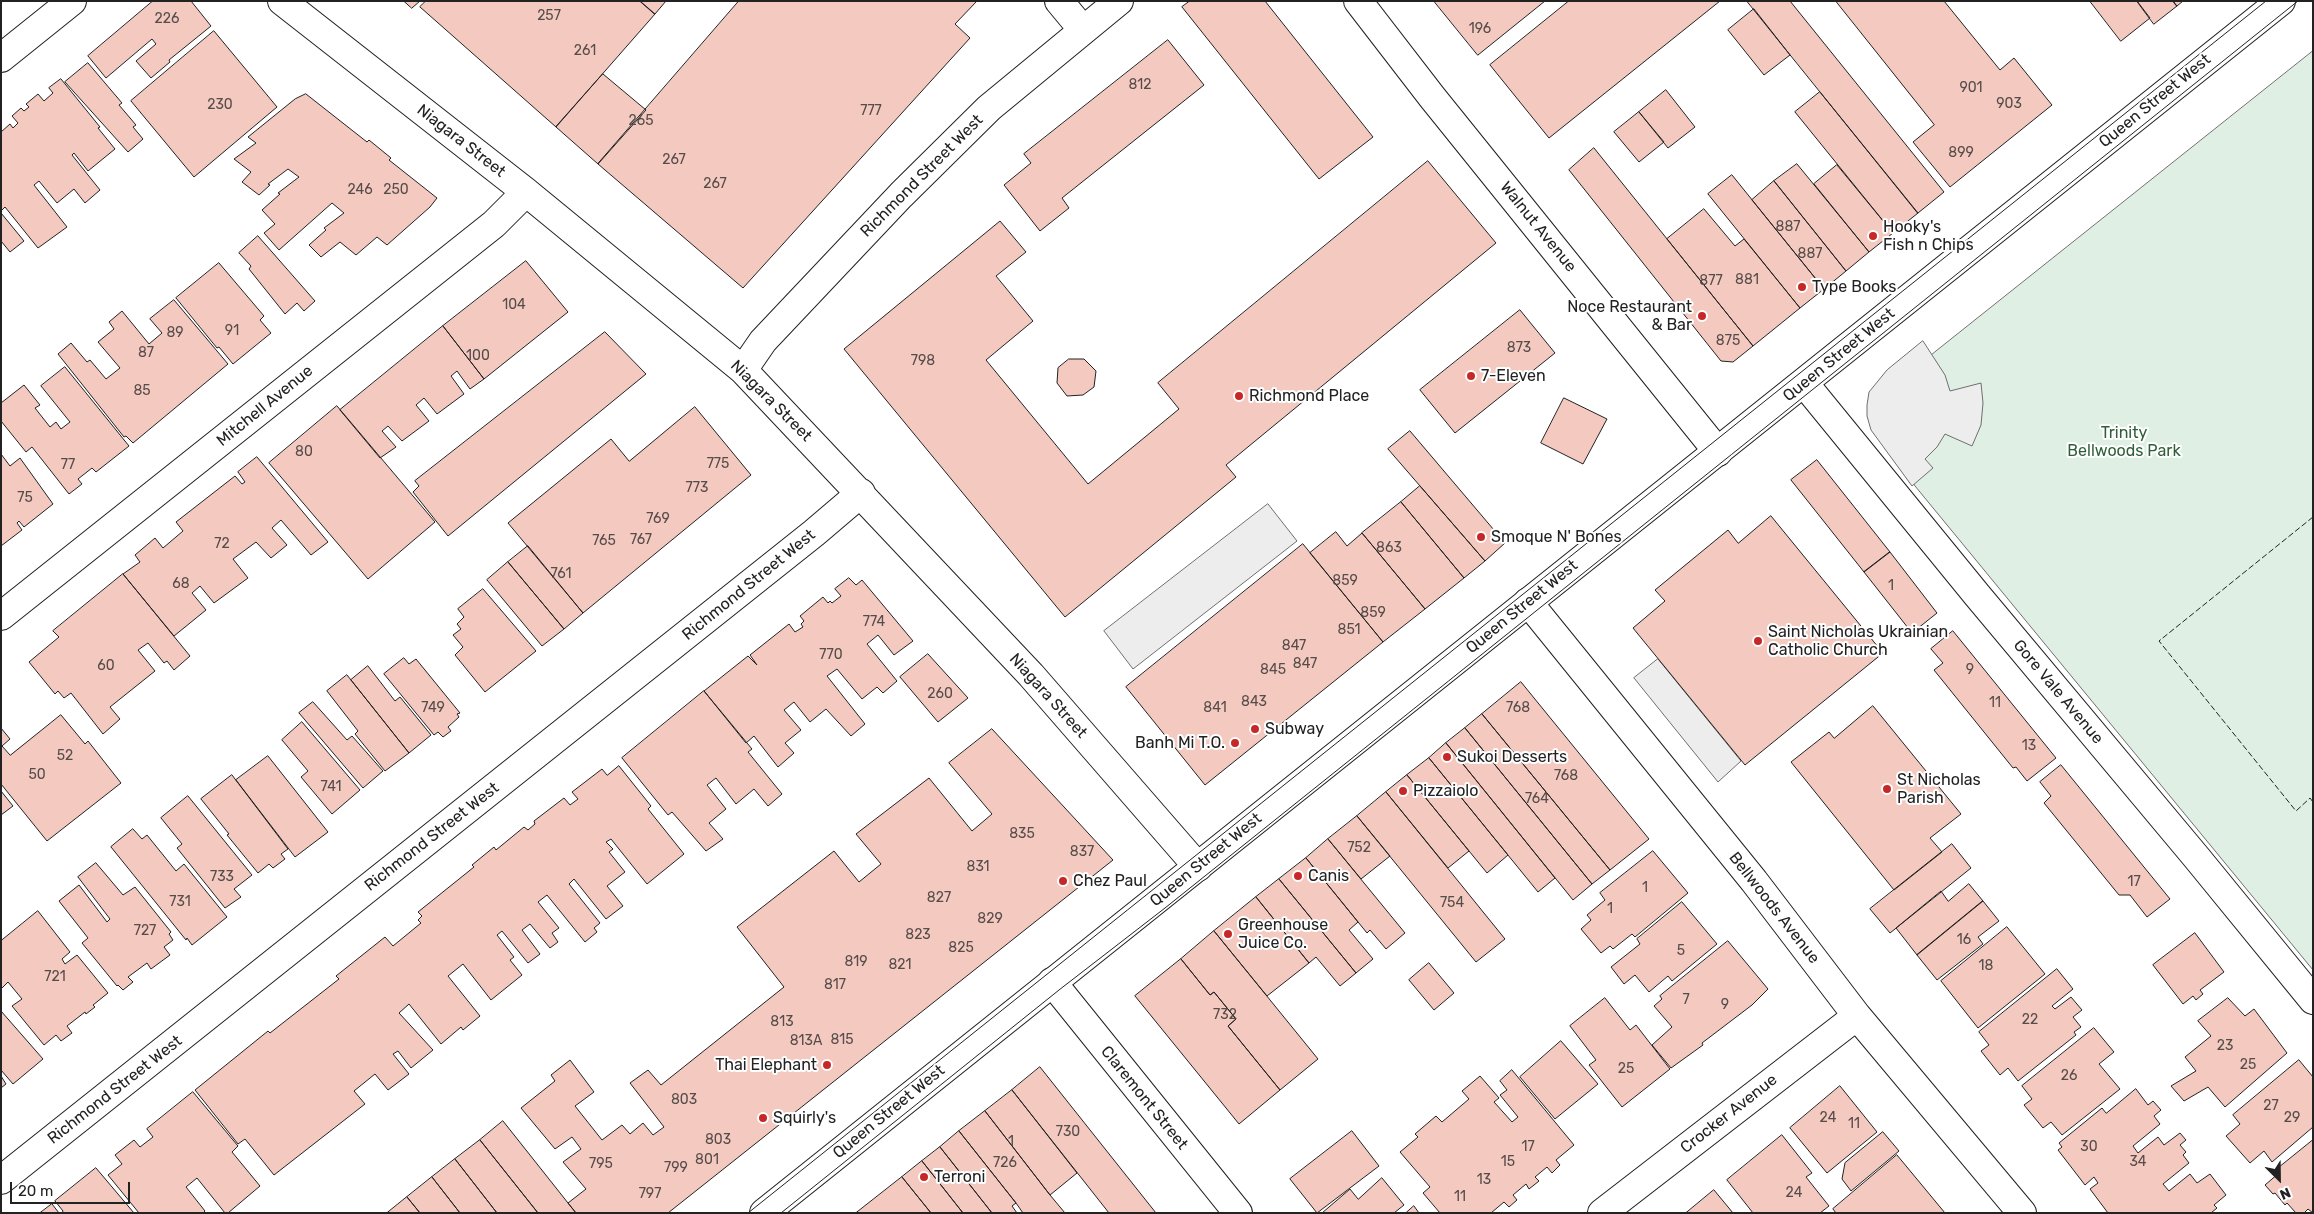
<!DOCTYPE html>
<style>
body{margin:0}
#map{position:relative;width:2314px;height:1214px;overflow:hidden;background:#fff;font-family:Rubik,sans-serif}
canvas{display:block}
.frame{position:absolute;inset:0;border:2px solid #222;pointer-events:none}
.north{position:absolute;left:2254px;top:1154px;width:50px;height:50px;-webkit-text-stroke:4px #fff;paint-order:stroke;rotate:157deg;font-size:14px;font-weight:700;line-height:20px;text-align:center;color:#222}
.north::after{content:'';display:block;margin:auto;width:18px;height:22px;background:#222;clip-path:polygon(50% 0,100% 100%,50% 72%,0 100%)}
.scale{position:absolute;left:10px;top:1182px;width:120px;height:22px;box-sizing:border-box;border:2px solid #222;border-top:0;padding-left:6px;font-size:15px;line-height:18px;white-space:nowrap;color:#222;-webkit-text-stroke:4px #fff;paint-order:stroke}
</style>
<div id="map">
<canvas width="2314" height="1214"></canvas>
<div class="frame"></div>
<div class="north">N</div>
<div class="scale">20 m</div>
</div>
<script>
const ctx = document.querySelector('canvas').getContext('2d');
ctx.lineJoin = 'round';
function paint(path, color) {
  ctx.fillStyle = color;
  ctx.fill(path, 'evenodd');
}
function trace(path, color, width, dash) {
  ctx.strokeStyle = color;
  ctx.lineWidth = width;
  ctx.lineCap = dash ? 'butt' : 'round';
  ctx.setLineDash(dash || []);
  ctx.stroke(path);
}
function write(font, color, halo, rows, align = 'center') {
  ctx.font = font + ' Rubik,sans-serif';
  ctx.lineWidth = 4;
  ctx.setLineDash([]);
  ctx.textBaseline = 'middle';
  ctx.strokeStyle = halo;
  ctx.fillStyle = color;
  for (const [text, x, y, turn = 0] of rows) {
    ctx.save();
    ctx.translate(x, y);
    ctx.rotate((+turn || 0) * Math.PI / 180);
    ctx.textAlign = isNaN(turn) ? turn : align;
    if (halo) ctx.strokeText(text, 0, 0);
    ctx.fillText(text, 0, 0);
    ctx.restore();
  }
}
const green = new Path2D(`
 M2313,51v919l-398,-484 -27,-46 2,-52z`);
const parking = new Path2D(`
 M1923,341l22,34 5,16 31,-8 2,20 -2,22 -9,21 -27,-12 -8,13 -12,12 8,9 -21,18 -41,-56 -4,-14v-11l2,-13 18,-22z
 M1268,504l29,37 -164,128 -29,-38z
 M1658,659l83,102 -23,21 -84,-104z`);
const building = new Path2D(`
 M153,1h38l20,25 -42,34 1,2 -19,16 -15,-17 20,-17 -4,-5 -46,39 -18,-22z
 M404,1h16l-8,7z
 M426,1h214l15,13 -99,113 -136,-120z
 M640,1h26l-11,13z
 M739,1h238l-22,23 15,14 -227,250 -145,-124z
 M1190,1h75l108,136 -54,42 -137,-172z
 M1434,1h111l-67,54z
 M1569,1h151l-171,137 -59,-73z
 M1747,1h43l154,191 -26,21z
 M1836,1h108l56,69 14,-12 38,47 -102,82 -37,-45 21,-17z
 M2090,1h47l13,17 -29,23z
 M2137,1h36l4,5 -23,18z
 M2173,1h10l-6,5z
 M1754,9l36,46 -26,20 -36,-45z
 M214,31l63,76 -83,70 -63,-76z
 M1168,40l36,45 -142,113 7,10 -29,23 -36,-46 27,-22 -7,-9z
 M88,63l34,40 -3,2 17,20 -3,2 10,12 -15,13 -63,-70z
 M603,74l43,36 -48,54 -42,-37z
 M61,79l39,48 -2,1 17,21 -27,22 -14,-18 -2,2 28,35 -15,13 -11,-14 -17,14 -18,-22 -5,4 33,42 -29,21 -33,-41 -4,4v-79l9,-8 3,4 5,-5 -6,-7 9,-8 3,3 5,-4 -3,-3 12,-10 6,7 9,-8 -4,-5z
 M1666,90l29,37 -27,21 -29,-36z
 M1820,92l98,121 -25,20 -98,-121z
 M306,94l61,48 2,-2 22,18 -2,2 48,38 -7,9 -43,38 -10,-8 -21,18 -16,-13 -19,15 -12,-12 17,-15 -2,-2 20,-15 -12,-10 -53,47 -15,-17 11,-9 -13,-14 18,-16 -2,-1 21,-16 -11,-8 -20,15 2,1 -11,10 -17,-13 9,-10 -17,-13 22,-16 -8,-6 47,-38z
 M1639,112l25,30 -25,20 -25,-30z
 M1594,148l159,198 -20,16 -12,-1 -152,-191z
 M1428,161l68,82 -270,222 10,12 -171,140 -221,-268 156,-128 26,31 -30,24 37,45 -47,39 102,124 91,-75 -21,-26z
 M1797,164l72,88 -23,19 -72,-90z
 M1837,165l56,68 -24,19 -55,-68z
 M1732,175l92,114 -24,19 -92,-114z
 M1774,181l72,90 -22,18 -72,-89z
 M1704,209l31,37 9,-7 56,69 -47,38 -86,-107z
 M1,213l23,28 -14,11 -9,-11z
 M258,236l57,65 -11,10 -7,-8 -12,11 -36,-45 2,-3 -12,-13z
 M526,261l42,51 -84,67 -41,-53z
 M219,263l45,53 -4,4 11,13 -38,31 -14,-17 -2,1 -41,-50z
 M174,300l54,64 -95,79 -7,-7 -2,1 -66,-83 13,-11 16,19 3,-2 16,19 14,-11 -22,-26 16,-13 -5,-7 13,-11 27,33 13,-11 -12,-14z
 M1520,310l35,43 -100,80 -35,-43z
 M443,326l41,53 -14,10 -13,-18 -6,5 13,18 -27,20 -13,-16 -8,7 13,16 -27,20 -14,-15 -6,5 14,16 -16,11 -40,-48z
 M605,332l41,42 -198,162 -35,-44 6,-6 -4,-5z
 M1069,359h15l12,12 -2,16 -11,8 -16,1 -10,-13 1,-15z
 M65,367l64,79 -33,26 -4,-4 -14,11 4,5 -13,10 -37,-47 -6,5 -25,-31v-18l23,-18 16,20 -5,3 15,19 6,-5 5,7 9,-7 -29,-36z
 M1564,398l43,21 -24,45 -42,-21z
 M337,406l98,116 -67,57 -99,-116z
 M695,407l56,68 -168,138 -75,-90 103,-84 18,22z
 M1410,431l95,112 -20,18 -97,-112z
 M1,454l9,12 10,-8 33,46 -29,23 -5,-6 -2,2 5,7 -21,16z
 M257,457l71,85 -17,13 -30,-35 -9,8 15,17 -16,13 -15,-16 -23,17 15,19 -34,25 -14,-17 -8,7 14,17 -32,26 -51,-62 17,-12 -5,-7 20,-17 8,10 20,-17 -7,-9 59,-46 7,8 3,-2 -7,-10z
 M1817,460l73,92 -26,20 -73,-92z
 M1420,486l65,75 -21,17 -63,-76z
 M1401,502l63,76 -39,31 -63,-76z
 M1771,516l112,137 -138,112 -112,-137 32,-27 -10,-11 73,-60 10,13z
 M1336,532l11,14 15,-13 63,76 -42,33 -73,-89z
 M1303,544l80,98 -178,143 -79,-98z
 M528,546l55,67 -19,16 -56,-67z
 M1890,552l47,61 -25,20 -48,-61z
 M508,562l56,67 -22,17 -55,-66z
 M123,574l67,82 -16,14 -7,-9 -3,2 -16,-20 -10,7 17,21 -45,36 10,12 -17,15 -32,-41 -7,5 -6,-7 -3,3 -26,-32 30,-25 -6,-6z
 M849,578l7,7 6,-5 51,61 -19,14 -16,-20 -11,9 30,37 -14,12 -6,-6 -15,12 -25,-30 -10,7 38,48 -14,12 -25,-27 -16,13 -16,-20 -10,8 17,20 -16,13 9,10 -16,14 -24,-31 -8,7 -42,-52 44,-35 9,9 -7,-10 39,-31 6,8 8,-5 -2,-3 3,-3 -4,-5 23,-19 5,6 2,-2 2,2 9,-7 -6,-7z
 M483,589l53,62 -51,41 -30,-37 8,-8 -10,-12 8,-6 -4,-5 7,-7 -6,-8z
 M1953,631l103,127 -29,23 -11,-14 -3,1 -79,-98 9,-7 -12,-14z
 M928,654l40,44 -30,24 -38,-45z
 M404,658l5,6 7,-5 44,54 -3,1 2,3 -11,10 3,4 -8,6 -5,-5 -4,3 -50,-61z
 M368,666l27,35 5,-4 31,38 -22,18 -58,-73z
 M347,675l62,78 -24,18 -30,-37 3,-3 -31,-40z
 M1521,682l128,157 -39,31 -128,-156z
 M704,691l48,58 -4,3 34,42 -14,12 -14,-17 -18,15 -20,-26 -9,7 19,24 -17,14 14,16 -17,12 -34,-39 -4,3 -46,-57z
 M313,702l34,38 5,-4 31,35 -20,17 -64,-75z
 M1873,706l88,108 -31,24 12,14 -48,38 -103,-128 38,-30 5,6z
 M1482,714l128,156 -18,14 -127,-156z
 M61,715l24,29 3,-3 33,42 -74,58 -46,-57v-56l9,11 -8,7 8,9z
 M302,722l58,68 -28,24 -31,-37 7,-6 -26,-31z
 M1465,728l127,156 -19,16 -127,-157z
 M992,729l121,131 -445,353h-92l-8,-10 18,-14 -23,-27 18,-13 -9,-12 -17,12 -34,-41 34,-27 -4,-6 19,-15 24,32 -19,14 27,34 20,-15 8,9 13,-11 10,12 11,-8 -34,-44 18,-13 13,15 123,-98 -47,-60 97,-76 25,31 22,-18 -25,-30 73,-56 43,53 20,-17 -43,-51z
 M1446,743l109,135 -17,14 -109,-134z
 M268,756l60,76 -33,25 -59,-77z
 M1429,758l79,97 -21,18 -80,-98z
 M2061,765l109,134 -23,18 -17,-22h-11l-75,-92 7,-7 -11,-14z
 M619,766l32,40 -3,3 36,45 -37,30 -36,-45 -5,3 7,7 -4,3 16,20 -18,14 16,20 -17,13 -32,-40 -5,5 31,39 -6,5 3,4 -12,10 -38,-47 -9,7 21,26 -7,5 6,9 -8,6 -20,-24 -8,6 18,24 -12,9 -26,-32 -5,4 17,22 -4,3 12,15 -31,25 -28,-36 -15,12 32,40 -17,14 -2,-3 -20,17 -32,-40 -10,9 34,37 -22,18 -13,-17 -5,3 16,20 -21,16 -13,-16 -21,17 11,13 -91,71 -29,-36 -7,5 -43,-54 73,-59 2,2 69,-54 -3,-3 49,-39 8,9 28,-23 -3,-3 4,-4 -4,-4 56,-45 -2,-2 22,-18 2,3 28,-23 4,3 7,-6 -1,-3 30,-23 6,7 8,-6 -6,-7 30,-23 5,6z
 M232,775l56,74 -7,5 4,5 -12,9 -4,-4 -11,9 -31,-38 2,-1 -28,-35z
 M1407,775l62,76 -21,17 -62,-76z
 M1,791l12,15 -12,9z
 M1386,792l119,147 -29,23 -119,-146z
 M188,796l64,79 -18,14 7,8 -16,11 -48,-60 5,-4 -21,-26z
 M1357,816l33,40 -29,23 -33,-40z
 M133,829l9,10 5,-4 29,36 8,-7 43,53 -35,28 -5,-7 -1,2 -75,-93z
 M1328,839l77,94 -19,16 -16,-19 -3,3 -61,-75z
 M1952,844l19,24 -81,65 -20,-24z
 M1653,851l35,42 -53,44 -3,-3 -19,15 -3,-3 -9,7 -20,-24 10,-9 -4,-5 18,-15 -5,-7z
 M1306,858l52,64 -9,8 24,29 -17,14 -77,-94z
 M96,863l27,32 12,-8 36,45 -2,2 4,6 -9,7 6,8 -19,14 -4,-6 -19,14 5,5 -10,8 -5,-5 -1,1 -35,-43 6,-5 -29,-37 20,-16 28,37 3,-3 -32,-42z
 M1279,879l77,94 -16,13 -24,-29 -7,6 -53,-66z
 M1969,884l14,17 -66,54 -21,-27 45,-37 7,10z
 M1256,897l53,66 -42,33 -53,-65z
 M1983,901l16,20 -21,16 5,7 -46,36 -20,-25z
 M1682,902l35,42 -45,37 -4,-5 -19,16 -14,-17 -11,9 -13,-17 29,-23 -3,-5z
 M38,911l32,41 -8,7 3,5 12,-9 31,38 -15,12 2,2 -9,7 -1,-2 -18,14 5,7 -11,8 -5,-6 -12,10 -32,-39 10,-7 -14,-17 -6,6 -1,-2v-45z
 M2007,927l38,47 -67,54 -37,-47z
 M1214,931l104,128 -38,31 -52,-64 8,-7 -22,-27 -4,3 -29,-36z
 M2195,933l29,39 -24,18 3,4 -7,6 -3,-4 -10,8 -30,-39z
 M1728,941l40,48 -16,16 -50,38 1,2 -32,23 -19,-23 20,-18 -18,-21 8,-7 -2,-3z
 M1181,959l29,36 4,-3 22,27 -8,7 52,64 -41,34 -104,-128z
 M1429,963l25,30 -20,17 -25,-30z
 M2057,969l16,20 -21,17 3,3 16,-12 11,13 -9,7 8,10 -7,5 2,3 -58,46 -10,-13 -8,7 -19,-24 8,-6 -10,-13z
 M1605,998l25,32 6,-5 34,44 -48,38 -33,-42 7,-5 -26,-34z
 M2228,998l17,18 9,-7 33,44 -62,54 -17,-20 -24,14 -13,-15 25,-15 -11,-14 26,-21 -13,-15z
 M1,1011l42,48 -30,25 -12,-14z
 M2094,1028l20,24 -15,12 21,25 -58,46 -11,-13 -8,6 -19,-23 8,-6 -10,-13z
 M1561,1041l37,43 -43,35 -35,-42z
 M2299,1060l14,17v50l-41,35 -8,-11 -14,12 -24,-27 14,-12 -7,-9z
 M1040,1067l116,146h-47l-97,-123z
 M1512,1070l62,75 -18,15 4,5 -8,8 -5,-6 -12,10 4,4 -10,8 -3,-5 -13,11 4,5 -8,7 -5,-5 -13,11h-51l-17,-20 7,-6 -30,-35 18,-15 -3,-3 21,-18 6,6 27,-23 -7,-8 18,-15 19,22 -5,4 18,20 6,-5 -18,-22 7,-5 -7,-9z
 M1,1076l5,8 -5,4z
 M1840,1086l37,46 -50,41 -37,-45z
 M2136,1089l12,16 5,-4 8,9 -7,6 6,8 -27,22 5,7 20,-16 6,8 16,-12 6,7 -6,5 6,7 -3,3 6,8 -26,21 6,7 21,-17 7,9 13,-9 16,21 -12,10 3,3 -6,5h-103l-18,-24 8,-6 -4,-6 -9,8 -27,-35 4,-3 -3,-4 43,-35 4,5z
 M1012,1090l65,83 -27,22 -65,-84z
 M193,1092l45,54 -6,6 28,34 -32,27h-3l-28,-35 -11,9 19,24 -2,2h-64l-31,-38 14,-11 -7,-9 19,-15 6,7 13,-10 -6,-8z
 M985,1111l65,84 15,18h-42l-7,-10 -57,-72z
 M503,1121l65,82 8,10h-38l-58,-73z
 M959,1131l57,72 -4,3 5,7h-25l-52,-66z
 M1352,1131l27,35 -62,47 -27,-34z
 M1883,1132l16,19 -48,40 -9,-12 3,-16z
 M1782,1135l30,38 -6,4 23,29 -9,7h-67l-26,-33z
 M480,1140l58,73h-41l-42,-54z
 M2313,1140v73l-5,-4 -4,4h-8l-9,-10 -2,2 -10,-12 -2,1 -8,-9 14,-12 -3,-3z
 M940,1147l52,66h-29l-41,-52z
 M1897,1155l48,58h-109l-3,-4z
 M455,1159l42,54h-37l-28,-36z
 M922,1161l41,52h-32l-29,-36z
 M96,1168l38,45h-72l1,-2 -8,-10z
 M432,1177l28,36h-40l-13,-16z
 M902,1177l29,36h-75z
 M1382,1178l22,27 -10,8h-72l28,-24 8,10z
 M1714,1190l19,23h-47z
 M407,1197l13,16h-33z
 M52,1204l7,9h-19z
 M1414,1206l5,7h-13z`);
const street = new Path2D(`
 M282,1l244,191 217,178 288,305 167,192
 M1059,1l24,29
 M1358,1l74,96 286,355
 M1,58l71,-57
 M743,370l20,-29 138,-146 88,-87 130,-107
 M1804,383l173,212 220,263 116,142
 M1528,602l226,279 103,135 165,197
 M1,616l493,-392 32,-32
 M1052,982l186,231
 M1,1180l813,-647 47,-40
 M1602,1213l255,-197`);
const secondary = new Path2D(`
 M764,1213l1517,-1212`);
const tram = new Path2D(`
 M748,1213l1518,-1212
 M781,1213l278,-223 106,-82 1133,-907`);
const fence = new Path2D(`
 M2313,517l-154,124 137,170 14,-13 3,4`);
const markers = [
 [1873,236,5,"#c62828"],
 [1802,287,5,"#c62828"],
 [1702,316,5,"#c62828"],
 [1471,376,5,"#c62828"],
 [1239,396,5,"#c62828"],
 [1481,537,5,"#c62828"],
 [1758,641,5,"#c62828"],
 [1255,729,5,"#c62828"],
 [1235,743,5,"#c62828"],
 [1447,757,5,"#c62828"],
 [1887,789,5,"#c62828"],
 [1403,791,5,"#c62828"],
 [1298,876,5,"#c62828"],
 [1063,881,5,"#c62828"],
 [1228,934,5,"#c62828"],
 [827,1065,5,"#c62828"],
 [763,1118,5,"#c62828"],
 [924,1177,5,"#c62828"]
];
const numberNames = [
 ["257",549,16],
 ["226",167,19],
 ["196",1480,29],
 ["261",585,51],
 ["812",1140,85],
 ["901",1971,88],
 ["903",2009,104],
 ["230",220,105],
 ["777",871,111],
 ["265",641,121],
 ["899",1961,153],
 ["267",674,160],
 ["267",715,184],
 ["246",360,190],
 ["250",396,190],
 ["887",1788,227],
 ["887",1810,254],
 ["881",1747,280],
 ["877",1711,281],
 ["104",514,305],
 ["91",232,331],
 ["89",175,333],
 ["875",1728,341],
 ["873",1519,348],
 ["87",146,353],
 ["100",478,356],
 ["798",923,361],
 ["85",142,391],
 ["80",304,452],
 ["775",718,464],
 ["77",68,465],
 ["773",697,488],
 ["75",25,498],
 ["769",658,519],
 ["767",641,540],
 ["765",604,541],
 ["72",222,544],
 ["863",1389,548],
 ["761",561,574],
 ["859",1345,581],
 ["68",181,584],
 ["1",1891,586],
 ["859",1373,613],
 ["774",874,622],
 ["851",1349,630],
 ["847",1294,646],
 ["770",831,655],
 ["847",1305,664],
 ["60",106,666],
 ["845",1273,670],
 ["9",1970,670],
 ["260",940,694],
 ["843",1254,702],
 ["11",1995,703],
 ["749",433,708],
 ["841",1215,708],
 ["768",1518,708],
 ["13",2029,746],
 ["52",65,756],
 ["50",37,775],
 ["768",1566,776],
 ["741",331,787],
 ["764",1537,799],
 ["835",1022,834],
 ["752",1359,848],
 ["837",1082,852],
 ["831",978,867],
 ["733",222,877],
 ["17",2134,882],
 ["1",1645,888],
 ["827",939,898],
 ["731",180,902],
 ["754",1452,903],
 ["1",1610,909],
 ["829",990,919],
 ["727",145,931],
 ["823",918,935],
 ["16",1964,940],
 ["825",961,948],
 ["5",1681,951],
 ["819",856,962],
 ["821",900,965],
 ["18",1986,966],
 ["721",55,977],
 ["817",835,985],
 ["7",1686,1000],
 ["9",1725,1005],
 ["732",1225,1015],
 ["22",2030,1020],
 ["813",782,1022],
 ["815",842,1040],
 ["813A",806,1041],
 ["23",2225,1046],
 ["25",2248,1065],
 ["25",1626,1069],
 ["26",2069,1076],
 ["803",684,1100],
 ["27",2271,1106],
 ["24",1828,1118],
 ["29",2292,1118],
 ["11",1854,1124],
 ["730",1068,1132],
 ["803",718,1140],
 ["1",1011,1142],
 ["17",1528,1147],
 ["30",2089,1147],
 ["801",707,1160],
 ["15",1508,1162],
 ["34",2138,1162],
 ["726",1005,1163],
 ["795",601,1164],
 ["799",676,1168],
 ["13",1484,1180],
 ["24",1794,1193],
 ["797",650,1194],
 ["11",1460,1197]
];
const streetNames = [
 ["Queen Street West",2155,101,-39],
 ["Niagara Street",461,141,38],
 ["Richmond Street West",922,176,-45],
 ["Walnut Avenue",1538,227,51],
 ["Queen Street West",1839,355,-39],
 ["Niagara Street",771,401,45],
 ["Mitchell Avenue",265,406,-39],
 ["Richmond Street West",749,585,-39],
 ["Queen Street West",1522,607,-39],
 ["Gore Vale Avenue",2058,692,50],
 ["Niagara Street",1048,696,48],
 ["Richmond Street West",432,837,-38],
 ["Queen Street West",1206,860,-39],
 ["Bellwoods Avenue",1774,908,52],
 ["Richmond Street West",115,1090,-38],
 ["Claremont Street",1144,1098,51],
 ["Queen Street West",889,1112,-39],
 ["Crocker Avenue",1729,1114,-38]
];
const poiNames = [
 ["Hooky's",1883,227],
 ["Fish n Chips",1883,245],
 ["Type Books",1812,287],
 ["Noce Restaurant",1692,307,"right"],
 ["& Bar",1692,325,"right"],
 ["7-Eleven",1481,376],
 ["Richmond Place",1249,396],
 ["Smoque N' Bones",1491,537],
 ["Saint Nicholas Ukrainian",1768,632],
 ["Catholic Church",1768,650],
 ["Subway",1265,729],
 ["Banh Mi T.O.",1225,743,"right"],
 ["Sukoi Desserts",1457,757],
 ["St Nicholas",1897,780],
 ["Parish",1897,798],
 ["Pizzaiolo",1413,791],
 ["Canis",1308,876],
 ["Chez Paul",1073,881],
 ["Greenhouse",1238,925],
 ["Juice Co.",1238,943],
 ["Thai Elephant",817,1065,"right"],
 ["Squirly's",773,1118],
 ["Terroni",934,1177]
];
const parkNames = [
 ["Trinity",2124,433],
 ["Bellwoods Park",2124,451]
];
paint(green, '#e0efe3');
trace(green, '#6f6f6f', 1);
paint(parking, '#ededed');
trace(parking, '#6f6f6f', 1);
paint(building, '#f3c9c0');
trace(building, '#222', 1);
trace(street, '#222', 30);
trace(secondary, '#222', 30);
trace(street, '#fff', 28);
trace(secondary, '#fff', 28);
trace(tram, '#222', 1);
trace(fence, '#222', 1, [6, 2.5]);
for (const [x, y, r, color] of markers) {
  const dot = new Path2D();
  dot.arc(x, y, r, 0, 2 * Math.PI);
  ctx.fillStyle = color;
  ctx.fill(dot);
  trace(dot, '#fff', 2);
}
write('14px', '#564c4a', null, numberNames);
write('16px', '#222', '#fff', streetNames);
write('16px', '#222', '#fff', poiNames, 'left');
write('16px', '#2f5e38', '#fff', parkNames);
</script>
